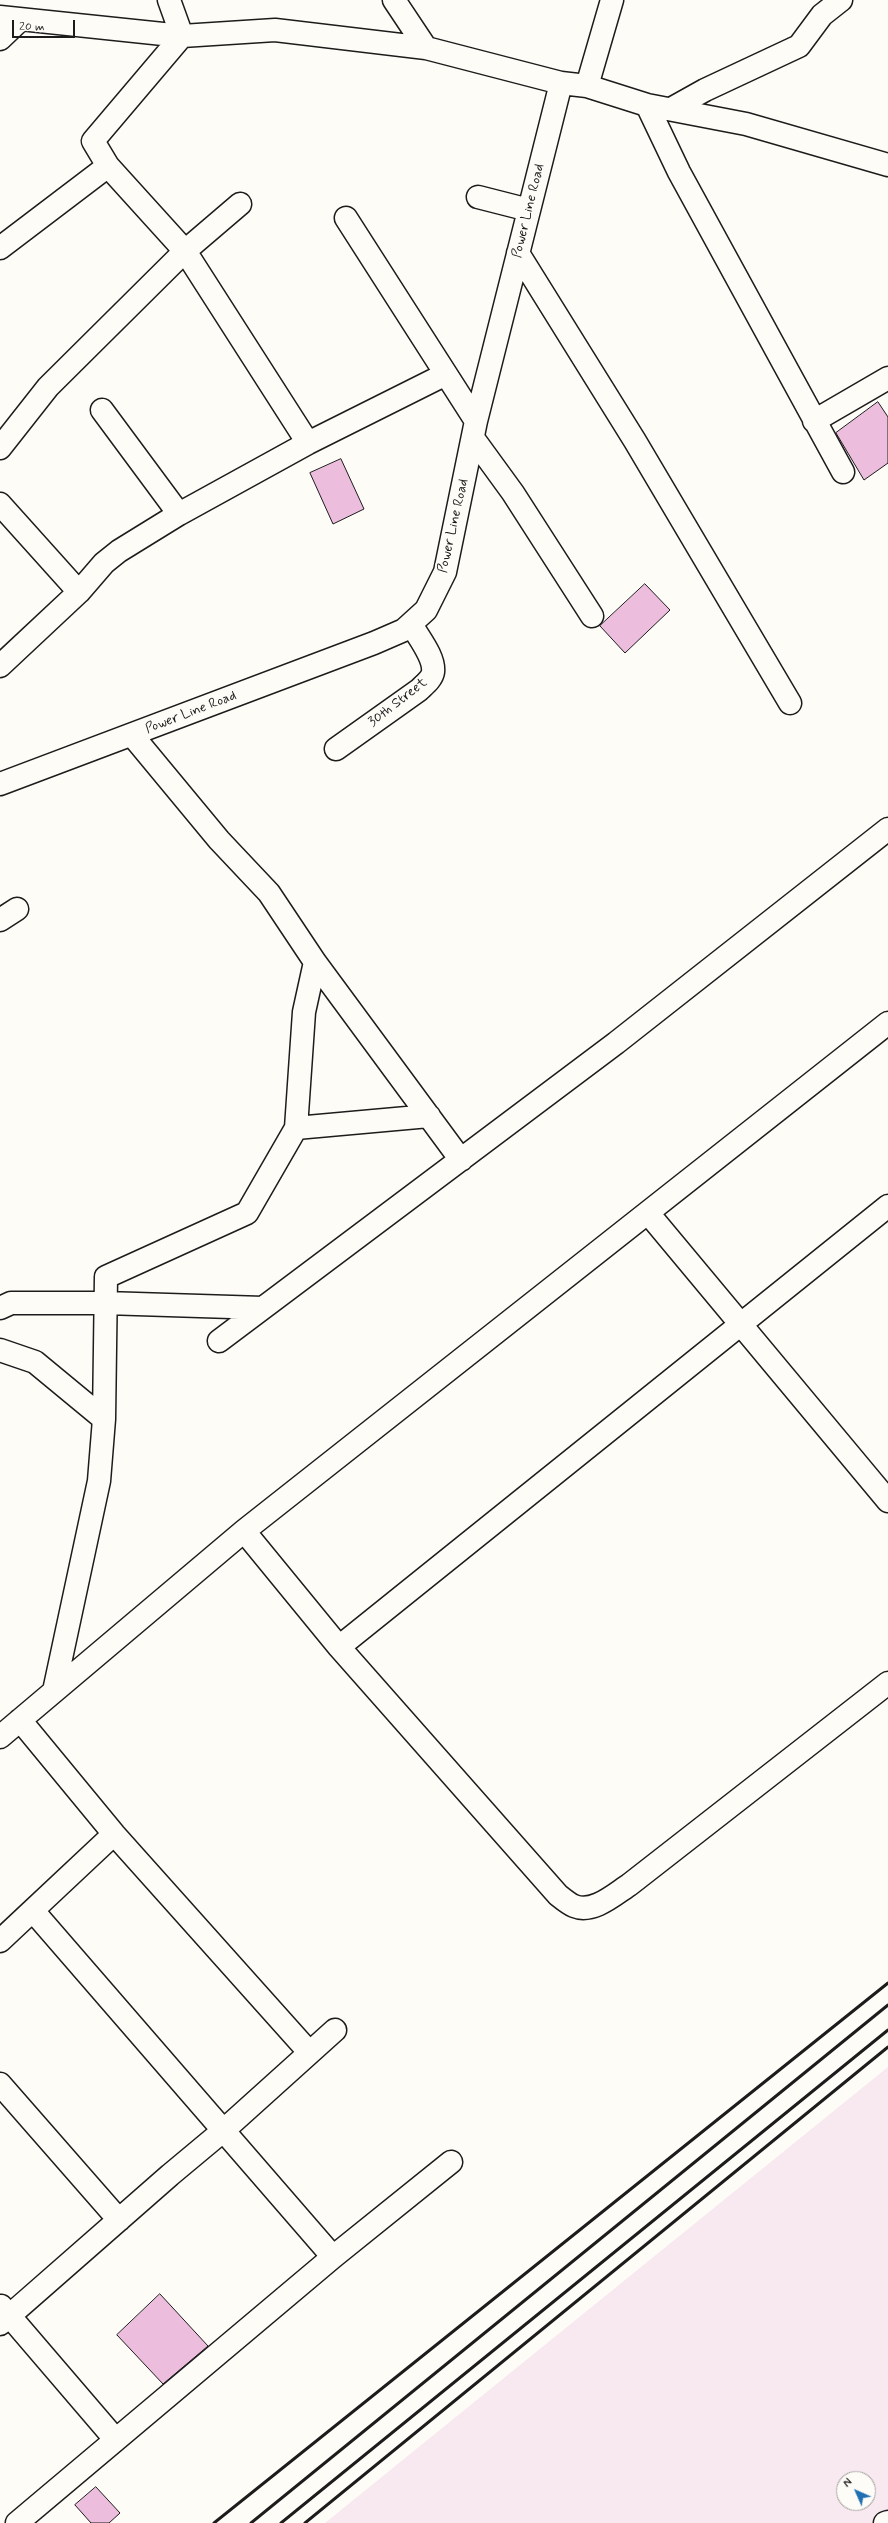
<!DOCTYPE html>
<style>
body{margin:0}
#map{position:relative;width:888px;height:2523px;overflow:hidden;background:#fdfcf7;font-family:Mynerve,sans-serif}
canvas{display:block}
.north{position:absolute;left:836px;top:2471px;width:40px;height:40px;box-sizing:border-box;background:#fdfcf7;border:1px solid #a3a29f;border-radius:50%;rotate:315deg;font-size:11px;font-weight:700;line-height:16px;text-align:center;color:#1c1c1c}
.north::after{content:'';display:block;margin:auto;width:14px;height:18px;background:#1f6fb2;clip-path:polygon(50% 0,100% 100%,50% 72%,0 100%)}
.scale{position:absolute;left:12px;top:20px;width:63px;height:18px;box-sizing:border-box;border:2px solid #1c1c1c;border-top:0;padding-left:5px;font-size:12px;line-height:14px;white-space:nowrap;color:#1c1c1c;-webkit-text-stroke:3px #fdfcf7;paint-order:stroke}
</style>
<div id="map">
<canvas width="888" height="2523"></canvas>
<div class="north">N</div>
<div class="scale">20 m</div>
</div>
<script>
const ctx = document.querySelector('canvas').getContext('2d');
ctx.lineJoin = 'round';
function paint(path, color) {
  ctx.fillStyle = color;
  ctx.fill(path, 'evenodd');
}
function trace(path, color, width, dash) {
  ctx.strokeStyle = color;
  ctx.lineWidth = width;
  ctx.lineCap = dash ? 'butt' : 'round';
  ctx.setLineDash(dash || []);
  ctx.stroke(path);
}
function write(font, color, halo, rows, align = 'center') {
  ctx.font = font + ' Mynerve,sans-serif';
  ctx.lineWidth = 4;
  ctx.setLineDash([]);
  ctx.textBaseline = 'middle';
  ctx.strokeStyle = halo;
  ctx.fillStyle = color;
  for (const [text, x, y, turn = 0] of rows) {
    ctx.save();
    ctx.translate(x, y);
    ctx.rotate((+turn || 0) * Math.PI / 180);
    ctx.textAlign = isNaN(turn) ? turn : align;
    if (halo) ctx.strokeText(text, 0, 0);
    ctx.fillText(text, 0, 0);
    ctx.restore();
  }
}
const built = new Path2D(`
 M888,2067v456h-563l16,-13zM844,2479h24v24h-24z`);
const building = new Path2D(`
 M878,402l10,15v46l-24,17 -28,-47z
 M341,459l23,50 -31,15 -23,-51z
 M645,584l25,26 -45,43 -25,-27z
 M160,2294l48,52 -45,38 -46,-49z
 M96,2487l24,26 -11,10h-18l-16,-18z`);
const minor = new Path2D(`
 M169,0l13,36 -89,105 15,25 77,85 123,192
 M394,0l32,48
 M0,17l182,19 93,-6 151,18 135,35 26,3 60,19 99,19 142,41
 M0,39l20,-19
 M587,86l25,-86
 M647,105l32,67 164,300
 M671,109l34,-19 94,-44 23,-31 19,-15
 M478,197l51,13
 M346,218l130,203
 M0,248l108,-82
 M518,253l117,188 155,262
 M102,410l77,104
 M814,421l74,-43
 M473,438l40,55 79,123
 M0,448l48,-61 137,-136 55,-47
 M0,504l79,88
 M0,666l79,-74 25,-29 15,-12 60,-37 129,-71 138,-69
 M336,749l83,-59c5,-5 13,-11 14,-18 2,-15 -15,-35 -22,-48
 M0,784l374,-141 30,-13 22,-20 19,-38 31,-151 85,-338
 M0,920l17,-11
 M315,962l146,198
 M296,1128l133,-12
 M648,1213l240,288
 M0,1308l11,-5h94l158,5
 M219,1341l397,-298 272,-214
 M0,1350l35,12 69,57 -5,62 -45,210
 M104,1419l2,-142 141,-64 49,-85 8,-116 11,-50 -46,-69 -50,-53 -87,-105
 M244,1531l644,-508
 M339,1647l549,-441
 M0,1737l244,-206 95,116 219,248c5,4 11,9 16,11 19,8 41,-12 55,-21l259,-202
 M114,1834l195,218
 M34,1912l299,345
 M0,1941l114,-107 -94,-114
 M0,2084l119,136
 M1,2306l114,133
 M0,2324l170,-149 54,-45 111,-100
 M17,2523l316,-266 118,-95
 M885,2523l3,-1`);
const rail = new Path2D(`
 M214,2523l674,-540
 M251,2523l637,-518
 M281,2523l607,-493
 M305,2523l583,-476`);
const streetNames = [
 ["Power Line Road",529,211,-76],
 ["Power Line Road",454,526,-77],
 ["30th Street",398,703,-38],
 ["Power Line Road",191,713,-21]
];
paint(built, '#f8e9f0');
paint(building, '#edbdde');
trace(building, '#1c1c1c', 1);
trace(minor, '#1c1c1c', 25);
trace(minor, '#fdfcf7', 22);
trace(rail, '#1c1c1c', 3);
write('14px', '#1c1c1c', '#fdfcf7', streetNames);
</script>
